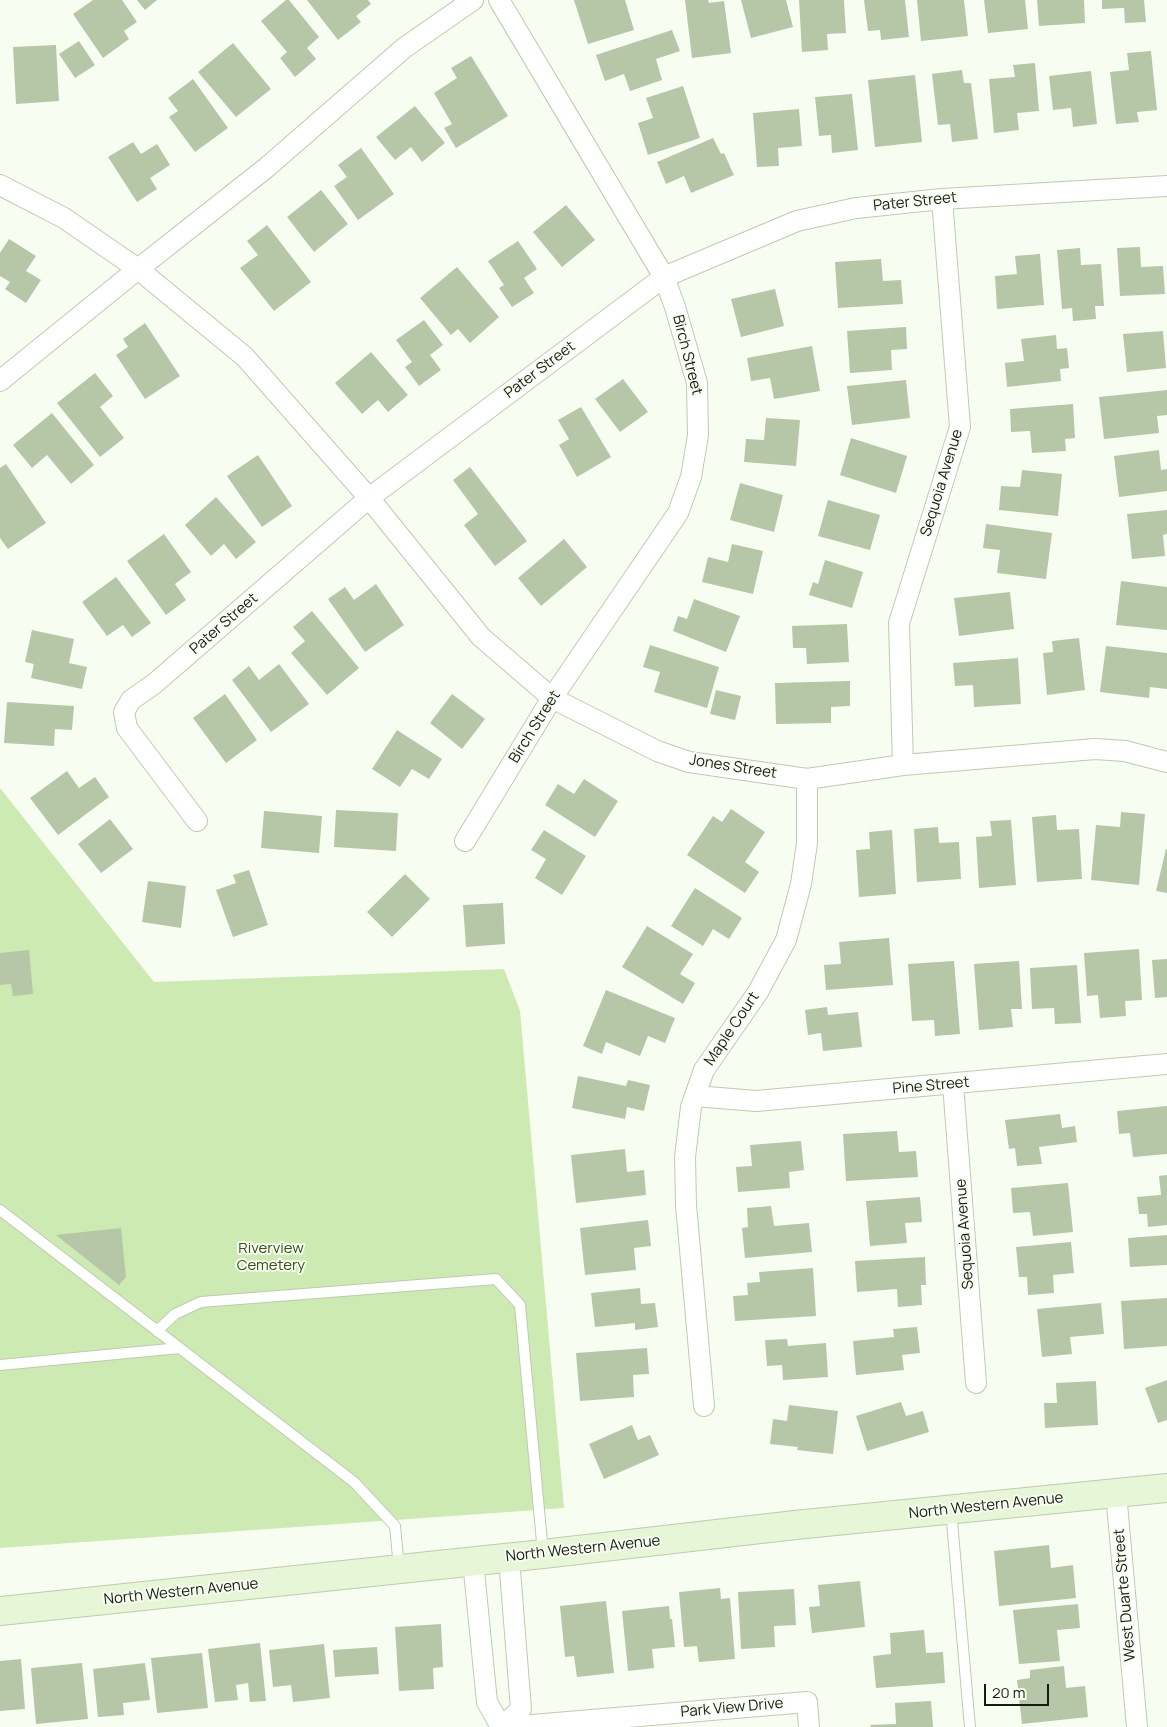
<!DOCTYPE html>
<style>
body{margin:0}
#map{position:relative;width:1167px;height:1727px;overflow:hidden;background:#f7fef1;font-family:Manrope,sans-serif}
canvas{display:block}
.scale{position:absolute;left:984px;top:1684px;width:65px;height:22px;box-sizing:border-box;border:2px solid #161c11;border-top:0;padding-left:6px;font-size:15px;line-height:18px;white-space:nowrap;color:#161c11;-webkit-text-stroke:4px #f7fef1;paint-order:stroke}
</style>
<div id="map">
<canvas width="1167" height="1727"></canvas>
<div class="scale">20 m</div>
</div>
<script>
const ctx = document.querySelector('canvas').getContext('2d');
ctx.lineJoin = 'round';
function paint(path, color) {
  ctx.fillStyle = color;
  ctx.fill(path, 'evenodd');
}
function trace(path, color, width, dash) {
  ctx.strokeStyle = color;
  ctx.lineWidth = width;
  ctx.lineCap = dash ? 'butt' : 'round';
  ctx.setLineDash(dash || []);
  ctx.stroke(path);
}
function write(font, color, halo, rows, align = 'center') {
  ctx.font = font + ' Manrope,sans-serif';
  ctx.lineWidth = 4;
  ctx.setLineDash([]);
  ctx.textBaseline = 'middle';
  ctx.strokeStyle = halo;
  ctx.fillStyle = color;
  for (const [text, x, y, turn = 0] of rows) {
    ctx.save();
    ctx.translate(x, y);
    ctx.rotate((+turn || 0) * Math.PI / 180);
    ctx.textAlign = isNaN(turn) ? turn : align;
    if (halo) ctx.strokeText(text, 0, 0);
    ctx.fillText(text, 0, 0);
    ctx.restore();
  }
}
const green = new Path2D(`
 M0,788l154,194 350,-13 16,42 44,497 -564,40z`);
const building = new Path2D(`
 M93,0h29l15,22 -13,9 5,8 -26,19 -30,-44z
 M137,0h20l-12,10z
 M286,0h3l30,37 -12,11 9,11 -21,18 -15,-19 7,-6 -26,-31z
 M307,0h61l3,4 -15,12 5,6 -23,18z
 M574,0h51l9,30 -46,14z
 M685,0h23l1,3 15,-2 7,52 -39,5z
 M741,0h45l7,27 -42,11z
 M799,0h45l2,33 -19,1 1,16 -26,2z
 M864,0h41l4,37 -28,3 -1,-10 -12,1z
 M917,0h47l4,36 -47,5z
 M984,0h41l3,29 -40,4z
 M1037,0h47l1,23 -46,3z
 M1102,0h42l2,22 -21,1 -1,-15 -22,1z
 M672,30l8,21 -24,8 6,21 -32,11 -6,-17 -19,7 -9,-26z
 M79,41l16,24 -20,13 -16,-24z
 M233,43l38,46 -35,28 -38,-45z
 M56,45l3,56 -43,3 -3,-57z
 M1151,51l6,59 -20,2 2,10 -23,2 -6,-52 19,-2 -2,-17z
 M471,56l37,60 -52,32 -12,-20 8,-4 -18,-31 23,-15 -6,-10z
 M1035,63l4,48 -22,2 2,17 -25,3 -5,-54 26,-2 -2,-12z
 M962,70l2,13h7l7,56 -26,3 -2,-18 -12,1 -6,-51z
 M1091,71l6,53 -24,3 -2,-19 -18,2 -4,-34z
 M915,75l7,67 -47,5 -7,-67z
 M193,79l35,49 -33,24 -26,-35 9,-6 -10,-13z
 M683,86l17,52 -52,17 -10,-32 15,-5 -7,-20z
 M852,94l6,56 -26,3 -1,-18 -12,1 -4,-39z
 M415,106l30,37 -23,19 -11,-15 -16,13 -19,-23z
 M799,109l3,37 -24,2 1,18 -22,1 -4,-54z
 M713,138l8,16 3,-1 10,22 -43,18 -7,-17 -18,8 -9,-22z
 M133,142l8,12 16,-10 13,21 -20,13 7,11 -20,13 -29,-45z
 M361,148l33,46 -36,26 -24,-34 13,-9 -9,-12z
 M321,190l27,34 -34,28 -27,-35z
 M566,205l29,35 -33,27 -29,-35z
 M267,225l44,57 -37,29 -34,-43 18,-13 -11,-14z
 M9,239l27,17 -10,15 15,9 -15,23 -21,-14 5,-7 -10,-6v-23z
 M518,241l19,28 -13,9 10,15 -22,14 -13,-19 5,-3 -16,-24z
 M1140,247l1,20 22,-1 2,28 -45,2 -3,-48z
 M1080,248l1,17 20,-1 3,42h-9l1,13 -23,2 -1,-13 -10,1 -5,-59z
 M1040,254l4,51 -47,4 -2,-33 22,-2 -2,-18z
 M881,259l2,22 18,-1 2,24 -65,4 -3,-46z
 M457,267l42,50 -29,26 -12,-14 -7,6 -31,-37z
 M775,289l9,37 -43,11 -10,-38z
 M424,320l19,25 -13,10 11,15 -22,16 -14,-19 7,-5 -16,-22z
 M145,323l35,53 -35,23 -29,-44 12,-8 -5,-8z
 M906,327l1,22 -16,1 1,20 -42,3 -3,-42z
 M1163,331l3,37 -39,4 -4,-38z
 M1056,335l1,14 10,-1 2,20 -9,1 1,12 -54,6 -2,-24 19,-2 -3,-22z
 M812,346l8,45 -46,8 -4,-21 -19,3 -4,-23z
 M371,352l37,43 -20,17 -10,-12 -16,14 -27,-31z
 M95,373l18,23 -13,11 24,31 -24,19 -43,-54z
 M623,379l25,33 -28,20 -25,-33z
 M906,380l4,38 -58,7 -5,-39z
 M1167,390v25l-10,1 2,17 -55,6 -5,-42z
 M1073,404l2,34 -10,1 1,12 -34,2 -2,-22 -19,1 -1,-23z
 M581,407l30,50 -34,20 -18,-32 10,-6 -11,-19z
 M52,413l42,52 -23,19 -24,-29 -15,13 -19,-23z
 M766,418l34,2 -4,46 -52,-4 2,-23 18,1z
 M851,438l56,18 -11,37 -56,-18z
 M1159,450l2,20 6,-1v22l-48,6 -5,-41z
 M258,455l34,51 -30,21 -35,-51z
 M6,464l40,59 -38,26 -8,-11v-70z
 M470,467l57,74 -32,25 -31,-41 14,-11 -25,-34z
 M1022,470l40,4 -4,42 -59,-6 2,-24 19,1z
 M740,483l43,12 -9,37 -44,-12z
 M216,497l40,45 -20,17 -12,-15 -13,12 -26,-31z
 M828,500l52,15 -10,35 -52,-14z
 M1167,510v24l-4,1 2,21 -33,3 -5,-45z
 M986,524l66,9 -6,46 -49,-6 3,-23 -17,-2z
 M164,534l27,38 -16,12 11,16 -20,15 -39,-54z
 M564,539l23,28 -46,39 -23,-28z
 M732,544l31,7 -10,43 -51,-12 6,-25 20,5z
 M825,560l38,12 -11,36 -43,-13 4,-13 5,2z
 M116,577l35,46 -19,14 -9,-12 -16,11 -25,-34z
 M1121,581l46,6v43l-51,-5z
 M376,584l28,41 -39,27 -37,-53 17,-12 9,13z
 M1010,592l4,37 -55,7 -5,-38z
 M694,599l46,17 -14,36 -53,-21 5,-15 9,3z
 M312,611l47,57 -32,27 -36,-42 14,-12 -12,-14z
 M847,624l2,38 -42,2 -1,-16h-13l-1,-22z
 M32,630l42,9 -5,24 18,4 -5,22 -51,-11 3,-14 -9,-2z
 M1079,638l6,52 -38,5 -4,-42 10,-1 -1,-11z
 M650,645l69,22 -12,41 -53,-16 6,-20 -17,-5z
 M1106,646l61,7v36l-17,-2 -1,11 -49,-6z
 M1018,658l3,46 -47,3 -1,-22 -18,1 -2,-23z
 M279,664l30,40 -38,28 -39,-52 17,-14 10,14z
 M850,681v25l-19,1v16l-55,1 -1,-41z
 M716,690l25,6 -6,24 -25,-6z
 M225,694l32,46 -31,23 -33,-45z
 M452,694l33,25 -23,30 -32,-26z
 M7,702l67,4 -2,24 -17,-1 -1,17 -50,-3z
 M397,730l45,29 -13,20 -17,-10 -12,18 -28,-18z
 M67,771l12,17 16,-11 14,20 -51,38 -28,-37z
 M584,779l34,22 -23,36 -50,-32 13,-21 16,10z
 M731,809l34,23 -20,30 14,10 -14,21 -58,-38 26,-39 9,6z
 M336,810l62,3 -2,38 -62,-4z
 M264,811l58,5 -3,37 -58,-5z
 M1121,812l24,2 -6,71 -48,-5 5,-55 24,2z
 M1056,815l1,15 22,-1 3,50 -45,3 -5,-65z
 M110,819l23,30 -32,24 -23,-29z
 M1011,820l5,65 -37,3 -3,-51 16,-1 -2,-15z
 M938,827l1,16 20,-1 2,37 -44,3 -3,-53z
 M544,830l42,26 -24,39 -27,-17 11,-19 -15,-9z
 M892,830l4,64 -37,3 -3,-47 14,-1 -1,-17z
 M1166,849h1v44l-11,-2z
 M249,870l19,55 -35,12 -17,-47 20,-7 -3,-8z
 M405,874l25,25 -38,38 -25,-25z
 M148,881l38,5 -5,42 -39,-6z
 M695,888l47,30 -13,21 -16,-10 -10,17 -32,-20z
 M503,903l2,41 -39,3 -3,-42z
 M647,926l46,28 -13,20 15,9 -12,21 -61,-37z
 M889,938l4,47 -67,5 -2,-25 17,-1 -2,-22z
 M1139,949l3,51 -17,1 1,15 -26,2 -2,-23 -11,1 -3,-43z
 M29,950l4,44 -20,2 -2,-12 -11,1v-32z
 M1167,959v38l-12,1 -3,-38z
 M954,961l6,73 -25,2 -1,-16 -22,1 -4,-57z
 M1019,961l3,48h-11l2,18 -34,3 -5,-66z
 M1077,965l4,58 -26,1 -1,-16 -22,1 -2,-41z
 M606,990l69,28 -10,25 -17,-7 -8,20 -34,-14 -4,12 -19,-8z
 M827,1007l1,8 30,-3 4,35 -39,4 -2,-18 -13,2 -3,-25z
 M578,1076l48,10 2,-6 22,5 -6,26 -17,-4 -2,12 -53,-11z
 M1167,1106v48l-34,3 -3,-24 -11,1 -2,-23z
 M1060,1114l2,14 13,-2 2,16 -38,5 3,17 -25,2 -2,-18 -6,1 -4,-29z
 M897,1131l2,21 17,-1 2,26 -72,4 -3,-47z
 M801,1141l3,29 -15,2 1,16 -52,4 -2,-25 16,-1 -2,-21z
 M625,1149l2,23 17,-2 2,25 -70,8 -5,-48z
 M1167,1175v50l-19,2 -1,-13h-8l-2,-17 24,-2 -2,-19z
 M1068,1183l5,49 -40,4 -3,-24 -17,1 -2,-25z
 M920,1197l2,25 -17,1 2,20 -37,3 -4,-45z
 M771,1206l3,20 35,-3 3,29 -67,6 -3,-30 6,-1 -1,-19z
 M648,1220l3,26 -17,2 2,22 -51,5 -5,-47z
 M121,1228l5,49 -7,8 -63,-50z
 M1167,1235v30l-37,2 -2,-29z
 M1071,1242l3,31 -21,2 1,18 -26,2 -1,-18h-8l-3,-30z
 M925,1257l1,28h-5l1,20 -24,2 -1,-18 -40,3 -2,-31z
 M813,1268l3,48 -81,5 -2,-25 15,-1 -1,-12 13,-1 -1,-10z
 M640,1288l1,16 14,-1 3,24 -23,3v-7l-40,4 -4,-34z
 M1167,1298v48l-43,3 -3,-48z
 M1101,1303l3,31 -34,3 2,17 -30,3 -5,-48z
 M917,1327l3,26 -18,2 2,15 -48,5 -3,-34 41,-4 -1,-8z
 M787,1339l1,7 38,-3 2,34 -45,3 -1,-15 -15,1 -2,-26z
 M647,1348l2,26 -16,1 1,22 -54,4 -4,-48z
 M1167,1380v40l-9,3 -13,-35z
 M1096,1381l2,44 -53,3 -1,-25h13l-1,-20z
 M901,1402l5,14 17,-5 6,21 -62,19 -11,-35z
 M789,1405l49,6 -5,43 -36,-4 1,-3 -28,-3 3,-25 14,2z
 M632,1425l6,15 12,-5 9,20 -55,24 -15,-35z
 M1049,1545l2,23 22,-3 3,33 -77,8 -5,-55z
 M860,1581l5,46 -53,6 -3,-26 11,-1 -2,-21z
 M720,1588l1,11 9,-1 5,61 -36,3 -2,-16 -13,1 -5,-55z
 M794,1589l2,36 -22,1 1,21 -34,2 -3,-57z
 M606,1601l8,72 -37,4 -3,-21 -9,1 -5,-51z
 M1078,1604l2,24 -23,2 3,31 -41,3 -6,-54z
 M669,1606l1,13h2l3,28 -23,2 2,19 -26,3 -6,-60z
 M441,1624l2,43 -10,1 1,21 -35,2 -4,-64z
 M924,1630l2,23 17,-1 2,31 -69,5 -3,-32 18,-2 -1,-21z
 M260,1643l6,58 -16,1 -2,-19 -12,2 2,15 -23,2 -7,-53z
 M324,1644l6,54 -37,4 -2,-17 -18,2 -4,-37z
 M377,1647l2,27 -44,3 -2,-27z
 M202,1653l6,55 -51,5 -6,-55z
 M21,1659l4,50 -25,2v-50z
 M82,1663l6,56 -52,5 -5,-56z
 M145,1663l5,37 -27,3 1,12 -26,2 -5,-48z
 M1064,1666l2,22 19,-2 3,31 -66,7 -5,-44 13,-2v-8z
 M931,1701l2,26h-62l-1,-2 26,-1 -1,-21z`);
const service = new Path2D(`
 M0,1210l354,272 41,44 4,42
 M157,1331l18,-17 26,-12 295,-23 24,26 23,248
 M0,1365l180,-17
 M951,1510l19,217`);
const minor = new Path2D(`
 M0,185l64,33 74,51 107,88 124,141 112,139 71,61 105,53 32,11 118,17 96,-14 192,-16 30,2 42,11
 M0,381l138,-112 128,-101 138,-120 69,-48
 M903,765l-4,-142 61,-196 -18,-228
 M197,821l-70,-93 -3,-16 7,-12 23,-16 215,-186 295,-221 133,-56 59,-13 86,-9 225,-13
 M465,841l87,-143 126,-185 13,-36 7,-42 -1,-52 -22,-76 -11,-30 -165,-277
 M953,1084l23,299
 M695,1096l61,5 411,-37
 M704,1406l-18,-201 -1,-48 6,-50 13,-37 54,-78 28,-52 15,-56 6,-41v-64
 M1116,1493l21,234
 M473,1561l14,141 14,25
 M502,1727l19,-18 -12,-151
 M508,1727l299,-25 2,25`);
const secondary = new Path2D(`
 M0,1611l543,-57 252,-29 372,-37`);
const streetNames = [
 ["Pater Street",915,202,-6],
 ["Birch Street",687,355,76],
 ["Pater Street",540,370,-37],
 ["Sequoia Avenue",942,483,-73],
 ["Pater Street",224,624,-41],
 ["Birch Street",535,727,-58],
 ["Jones Street",733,767,9],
 ["Maple Court",732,1029,-56],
 ["Pine Street",931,1086,-5],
 ["Sequoia Avenue",965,1234,-94],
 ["North Western Avenue",986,1506,-6],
 ["North Western Avenue",583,1549,-6],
 ["North Western Avenue",181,1592,-6],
 ["West Duarte Street",1125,1595,-95],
 ["Park View Drive",732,1708,-5]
];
const parkNames = [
 ["Riverview",271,1249],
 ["Cemetery",271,1266]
];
paint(green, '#cceab2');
paint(building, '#b6c7a8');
trace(service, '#bcccae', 12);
trace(minor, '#bcccae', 22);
trace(secondary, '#bcccae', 30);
trace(service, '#fff', 10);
trace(minor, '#fff', 20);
trace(secondary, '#e6f6d7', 28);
write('15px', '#161c11', '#f7fef1', streetNames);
write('15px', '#365017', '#f7fef1', parkNames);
</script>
